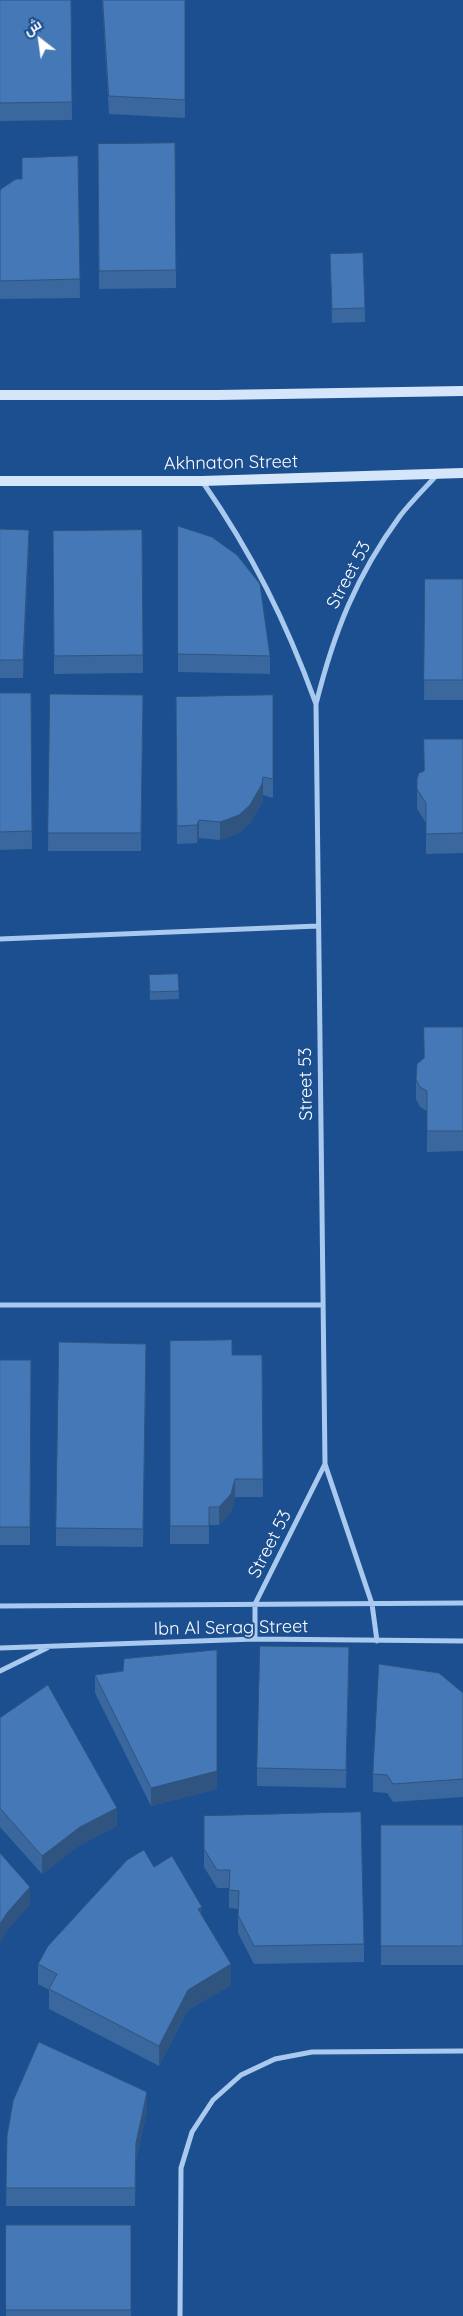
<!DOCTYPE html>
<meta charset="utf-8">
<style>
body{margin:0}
#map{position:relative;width:463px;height:2316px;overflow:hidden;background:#1b4f8f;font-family:Quicksand,Cairo,sans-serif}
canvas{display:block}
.north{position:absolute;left:15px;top:15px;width:50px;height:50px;-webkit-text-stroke:4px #1b4f8f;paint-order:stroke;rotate:330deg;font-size:14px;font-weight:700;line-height:20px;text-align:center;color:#fff}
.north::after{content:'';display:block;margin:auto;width:18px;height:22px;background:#fff;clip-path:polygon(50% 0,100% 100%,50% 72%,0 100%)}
</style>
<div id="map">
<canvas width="463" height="2316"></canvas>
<div class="north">ش</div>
</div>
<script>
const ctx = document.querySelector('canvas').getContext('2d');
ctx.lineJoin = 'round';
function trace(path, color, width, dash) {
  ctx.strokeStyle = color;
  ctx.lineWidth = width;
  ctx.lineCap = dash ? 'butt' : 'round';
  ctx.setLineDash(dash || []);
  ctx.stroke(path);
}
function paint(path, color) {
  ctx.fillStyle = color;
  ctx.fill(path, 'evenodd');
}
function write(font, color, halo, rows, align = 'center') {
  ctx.font = font + ' Quicksand,sans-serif';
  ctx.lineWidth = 4;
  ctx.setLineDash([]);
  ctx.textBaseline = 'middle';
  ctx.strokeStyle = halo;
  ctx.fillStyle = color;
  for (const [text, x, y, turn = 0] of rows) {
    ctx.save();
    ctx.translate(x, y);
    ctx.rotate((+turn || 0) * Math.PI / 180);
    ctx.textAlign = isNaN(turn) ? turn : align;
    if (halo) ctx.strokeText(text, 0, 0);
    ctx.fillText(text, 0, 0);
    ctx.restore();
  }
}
const minor = new Path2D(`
 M202,481c50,72 84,140 114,223
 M0,939l318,-13
 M0,1305h323
 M0,1606l463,-3
 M255,1639v-35l70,-140
 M377,1641l-5,-37 -47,-140 -9,-760c18,-72 40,-128 84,-188 11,-14 24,-27 36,-40
 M0,1648l255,-9 208,2
 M0,1671l47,-23
 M180,2316l1,-148 11,-36 21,-32 28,-25 34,-16 37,-7 151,-1`);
const secondary = new Path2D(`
 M0,395h218l245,-4
 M0,481h202l261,-8`);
const wall = new Path2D(`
 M0,0h71l1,120 -72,1z
 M102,0h83v118l-76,-4z
 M98,144l78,126v18l-77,1z
 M78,156l2,142 -80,1v-108l22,-12z
 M330,254l35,54v14l-33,1z
 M178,526l92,130v18l-92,-2z
 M0,529l29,19 -6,130h-23z
 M142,530l1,143 -89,1 -1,-143z
 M425,579h38v121h-39z
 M0,693h31l1,156 -32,1z
 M50,694l93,1 -2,156h-93z
 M273,695v103l-10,-3 -1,8 -12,20 -11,10 -19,7 -21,-2 -2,5 -20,1 -1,-147z
 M463,739v114l-37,1v-31l-9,-14v-30l7,-8z
 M178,974l1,25 -29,1 -1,-25z
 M463,1027v124l-36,1v-41l-7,-4 -4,-8v-20z
 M170,1341l62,14h30l1,142h-28l-4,15 -12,13h-10v19h-39z
 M0,1360h31l-1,185h-30z
 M146,1362l-3,185 -87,-1v-18z
 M349,1666l-3,122 -89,-2v-18z
 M95,1675l122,114 -66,17 -56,-113z
 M463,1693v104l-70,5 -6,-9 -14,-1v-18z
 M0,1718l117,108 -37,19 -38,29 -42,-47z
 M204,1816l160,128v18l-110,2 -16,-31v-24l-9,-1v-20h-12l-13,-21z
 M381,1825h82v140h-82z
 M154,1867l48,48 29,70 -43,25 -29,56 -110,-57v-19l-11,-6v-20z
 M147,2110l-11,51 -1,45h-129l1,-70z
 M6,2225h125v91h-125z`);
const shadedWall = new Path2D(`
 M29,530v18l-6,130v-18z
 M263,777v18l-1,8 -12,20 -11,10 -19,7v-18z
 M199,820v18l-2,5v-18z
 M235,1479v18l-4,15 -12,13v-18z
 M349,1647v19l-3,122v-18z
 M217,1771v18l-66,17v-18z
 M117,1808v18l-37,19 -38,29v-18l38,-29z
 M30,1887v18l-23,26 -7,12v-19l7,-11z
 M202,1907v20l-4,-18z
 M231,1964v21l-43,25 -29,56v-20l29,-56z
 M147,2092v18l-11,51 -1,45 1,-63z`);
const building = new Path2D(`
 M0,0h71l1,102 -72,1z
 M103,0h82v100l-76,-4z
 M175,143l1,127 -77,1 -1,-127z
 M78,156l2,123 -80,2v-90l1,-2 15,-10h6v-21z
 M363,253l2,55 -33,1 -2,-55z
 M178,526l34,11 25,18 23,29 10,72 -92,-2z
 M0,529l29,1 -6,130h-23z
 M142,530l1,125 -89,1 -1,-125z
 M425,579h38v101h-39z
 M0,693h31l1,138 -32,1z
 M50,694l93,1 -2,138h-93z
 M273,695v84l-10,-2 -1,7 -12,21 -11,10 -19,7 -21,-2 -2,5 -20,1 -1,-129z
 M424,739h39v94l-37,1v-31l-9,-14v-10l2,-6 5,-2z
 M178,974l1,17 -29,1 -1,-17z
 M424,1027h39v104h-36v-40l-7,-4 -4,-8 1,-15 7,-6z
 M232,1340v15h30l1,124h-28l-4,15 -12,13h-10v19h-39v-185z
 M59,1342l87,2 -3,185 -87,-1z
 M0,1360h31l-1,167h-30z
 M260,1646l89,1 -3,123 -89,-2z
 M217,1650v121l-66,17 -56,-113 28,-4 1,-12z
 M379,1664l60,9 24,20v86l-70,5 -6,-9 -14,-1z
 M48,1685l69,123 -37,19 -38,29 -42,-48v-90z
 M361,1812l3,132 -110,2 -16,-31 1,-24 -10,-1 1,-20h-13l-13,-21v-33z
 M381,1825h82v121h-82z
 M144,1850l10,17 18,-11 30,51 -4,2 33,55 -43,26 -29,56 -110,-57 8,-15 -19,-10 10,-18 79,-86z
 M0,1853l30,34 -23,26 -7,11z
 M39,2042l108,50 -11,51 -1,45h-129l1,-52 6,-35z
 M6,2225h125v85h-125z`);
const streetNames = [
 ["Akhnaton Street",231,463,-1],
 ["Street 53",349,575,-62],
 ["Street 53",306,1084,-91],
 ["Street 53",270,1544,-63],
 ["Ibn Al Serag Street",231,1628,-1]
];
trace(minor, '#a9c9ee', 5);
trace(secondary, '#d6e6fa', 10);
paint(wall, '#3a679d');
paint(shadedWall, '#305480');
paint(building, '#4478b7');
trace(building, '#305480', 1);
write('18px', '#fff', '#1b4f8f', streetNames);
</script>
